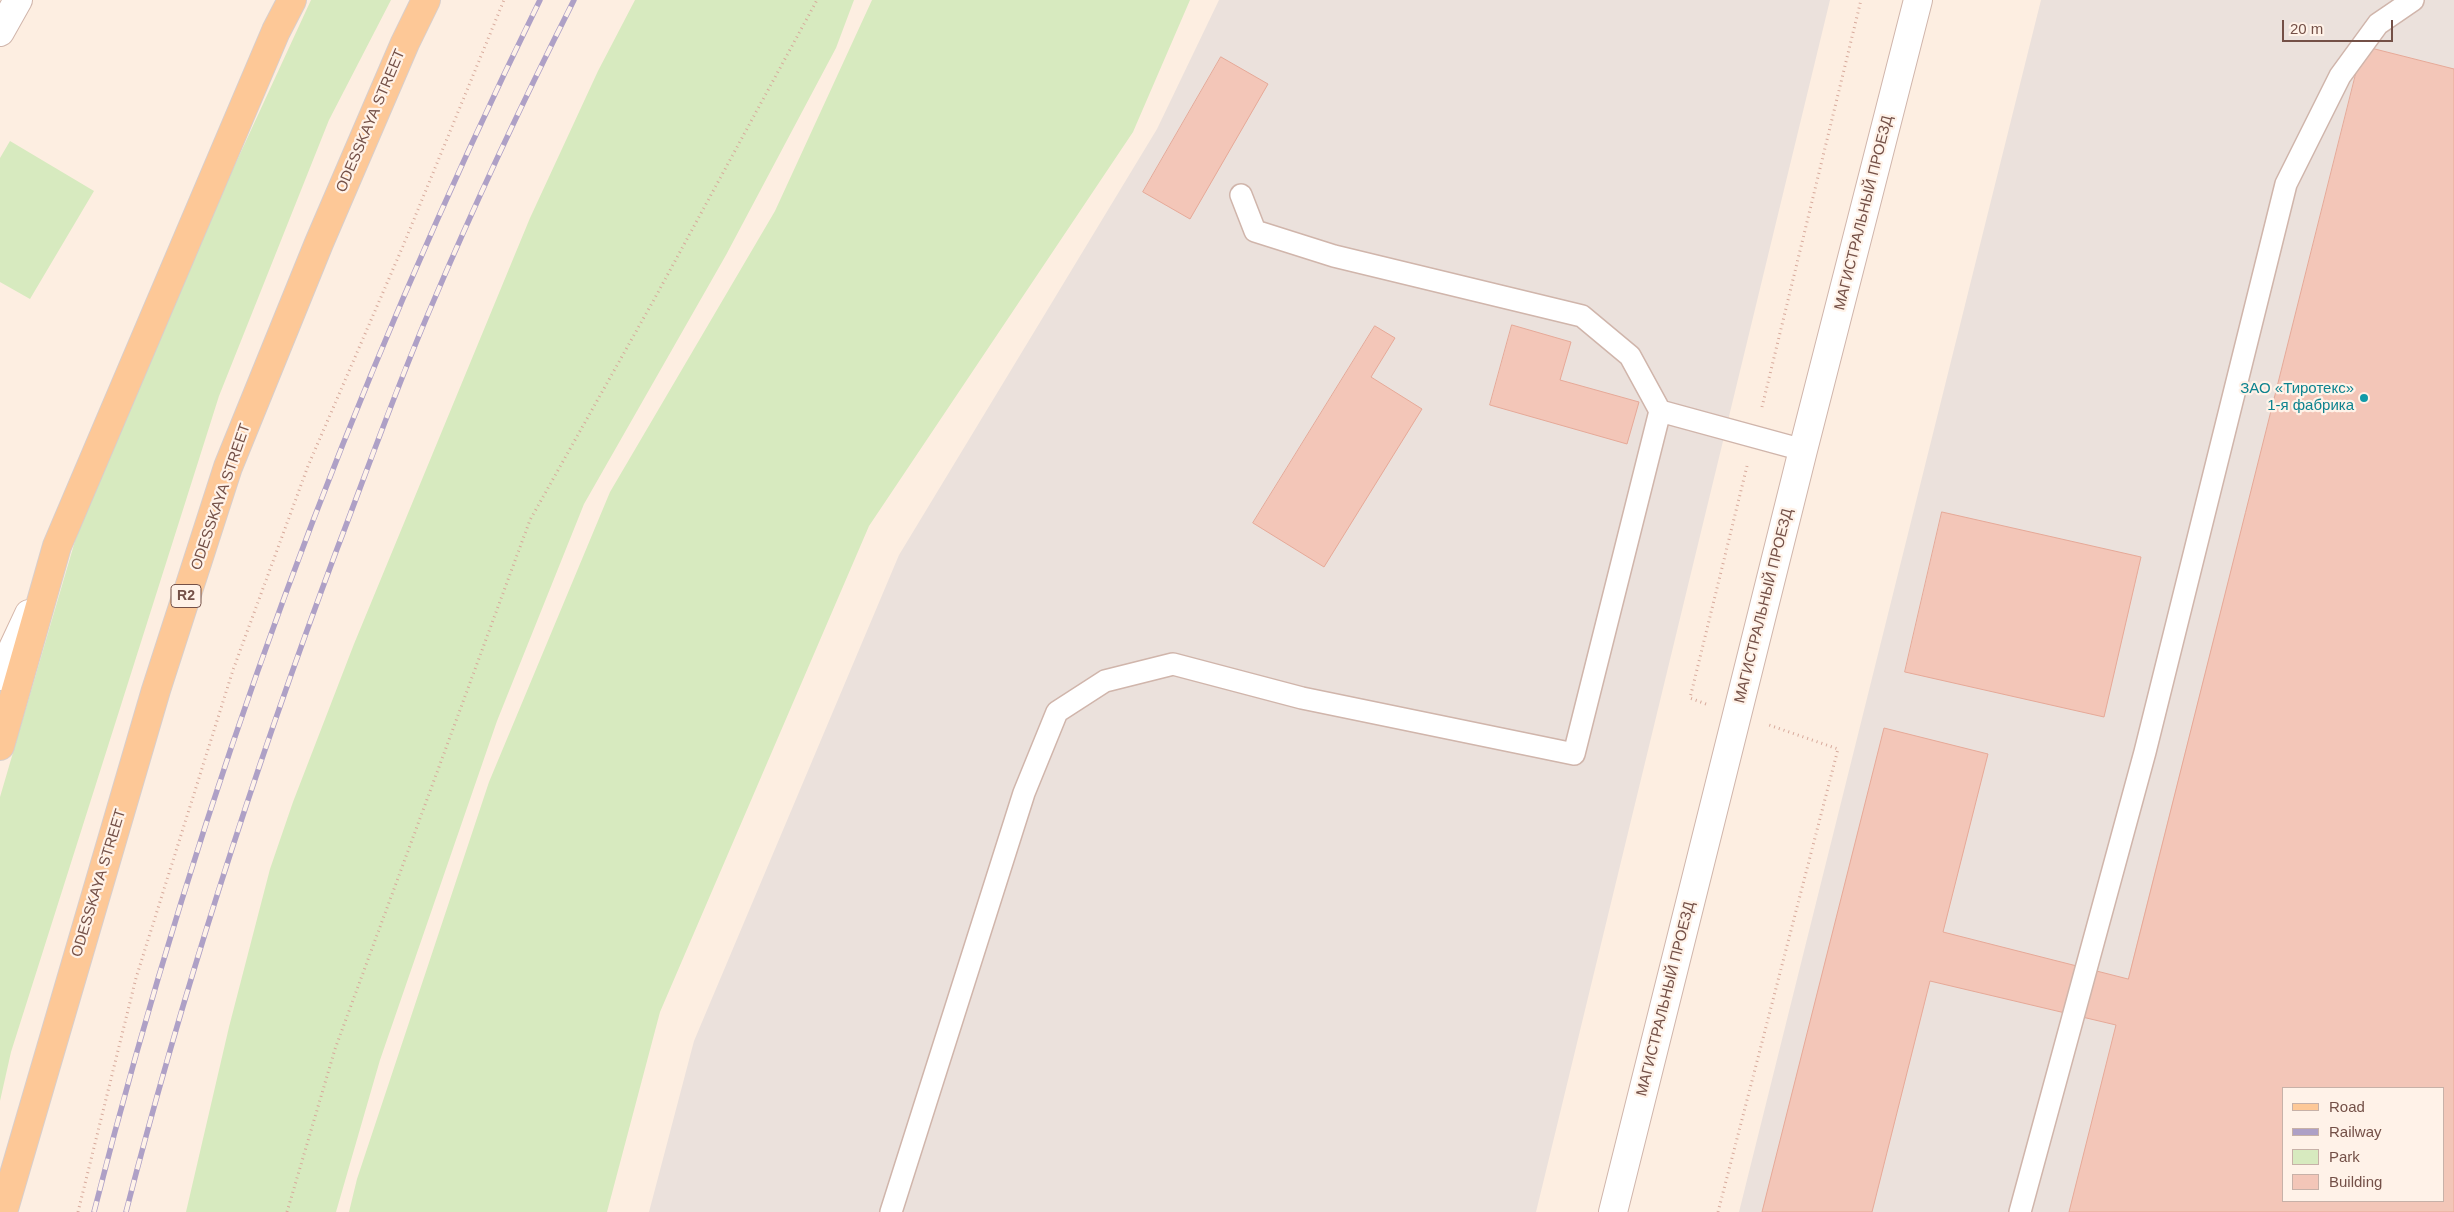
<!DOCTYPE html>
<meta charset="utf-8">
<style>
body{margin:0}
#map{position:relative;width:2454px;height:1212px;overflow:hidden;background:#fdeee1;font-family:Helvetica,sans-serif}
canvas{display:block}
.legend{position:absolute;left:2282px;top:1087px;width:162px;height:115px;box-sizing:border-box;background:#fff2e8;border:1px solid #c7b1a8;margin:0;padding:6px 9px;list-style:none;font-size:15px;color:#745047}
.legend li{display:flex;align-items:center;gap:10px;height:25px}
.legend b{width:25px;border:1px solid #c7b1a8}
.scale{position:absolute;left:2282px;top:20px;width:111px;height:22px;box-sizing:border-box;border:2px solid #745047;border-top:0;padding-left:6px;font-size:15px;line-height:18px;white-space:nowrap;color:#745047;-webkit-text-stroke:4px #fff2e8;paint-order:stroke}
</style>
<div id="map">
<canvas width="2454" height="1212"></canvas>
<ul class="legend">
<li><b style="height:6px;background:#fdc897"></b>Road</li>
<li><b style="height:6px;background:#aea0c6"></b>Railway</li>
<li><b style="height:14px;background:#d7eabf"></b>Park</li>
<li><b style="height:14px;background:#f3c6b8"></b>Building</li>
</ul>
<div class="scale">20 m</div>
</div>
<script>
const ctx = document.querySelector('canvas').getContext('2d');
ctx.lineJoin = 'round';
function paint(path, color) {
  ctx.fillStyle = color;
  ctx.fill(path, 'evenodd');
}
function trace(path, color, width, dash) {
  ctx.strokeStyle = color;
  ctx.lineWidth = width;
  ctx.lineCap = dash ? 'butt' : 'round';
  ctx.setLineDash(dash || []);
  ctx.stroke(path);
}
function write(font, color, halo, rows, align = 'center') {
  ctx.font = font + ' Helvetica,sans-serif';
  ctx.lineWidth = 4.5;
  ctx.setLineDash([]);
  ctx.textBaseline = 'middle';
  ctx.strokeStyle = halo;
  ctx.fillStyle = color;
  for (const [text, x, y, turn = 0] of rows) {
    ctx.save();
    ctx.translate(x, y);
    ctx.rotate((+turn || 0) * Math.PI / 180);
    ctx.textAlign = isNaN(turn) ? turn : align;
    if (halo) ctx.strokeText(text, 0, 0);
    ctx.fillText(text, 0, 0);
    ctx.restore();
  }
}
const industrial = new Path2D(`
 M1219,0h611l-294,1212h-887l45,-171 205,-486 258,-426z
 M2041,0h413v1212h-715zM2283,1088h160v113h-160z`);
const green = new Path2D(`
 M311,0h80l-62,120 -110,276 -208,656 -11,49v-304l75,-256 69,-179z
 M635,0h219l-18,48 -110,207 -142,249 -87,217 -117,339 -44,152h-150l43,-185 41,-158 23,-67 61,-158 176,-426 68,-147z
 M872,0h318l-57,132 -264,394 -209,486 -53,200h-258l8,-33 132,-397 121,-290 165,-281z
 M10,141l84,50 -64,108 -30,-17v-124z`);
const building = new Path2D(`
 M2363,46l91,23v1143h-385l47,-187 -186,-44 -58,231h-110l122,-484 104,26 -45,178 185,47zM2283,1088h160v113h-160z
 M1221,57l47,27 -78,135 -47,-27z
 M1512,325l59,17 -11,38 79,22 -12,42 -137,-39z
 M1375,326l20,12 -24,39 51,32 -98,158 -71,-44z
 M1942,512l199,45 -37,160 -199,-45z`);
const path = new Path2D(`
 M1762,407l99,-407
 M1706,704l-16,-6 57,-232
 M78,1212l58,-234 97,-308 75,-204 95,-220 101,-246
 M287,1212l48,-163 195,-529 126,-224 161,-296
 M1718,1212l120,-463 -69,-24`);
const lane = new Path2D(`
 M1660,411l143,39
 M891,1212l133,-419 33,-81 48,-31 68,-17 129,34 272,56 86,-343 -30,-55 -48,-40 -248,-60 -79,-25 -14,-36
 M2020,1212l125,-460 141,-568 54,-108 38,-52 35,-24`);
const street = new Path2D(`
 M0,32l18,-32
 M1613,1212l190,-762 115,-450`);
const secondary = new Path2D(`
 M0,676l29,-62`);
const primary = new Path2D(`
 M0,746l57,-200 219,-515 16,-31
 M3,1212l153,-522 72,-223 91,-224 86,-200 21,-43`);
const rail = new Path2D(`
 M94,1212c106,-418 256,-825 446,-1212
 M126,1212c58,-226 129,-444 211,-663 31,-81 60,-163 94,-242 44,-104 92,-206 143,-307`);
const markers = [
 [2364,398,5,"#0f9aa8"]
];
const shields = [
 [186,596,30]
];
const shieldNames = [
 ["R2",186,596]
];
const streetNames = [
 ["ODESSKAYA STREET",371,121,-67],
 ["МАГИСТРАЛЬНЫЙ ПРОЕЗД",1864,213,-76],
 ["ODESSKAYA STREET",221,497,-71],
 ["МАГИСТРАЛЬНЫЙ ПРОЕЗД",1764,606,-76],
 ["ODESSKAYA STREET",99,883,-73],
 ["МАГИСТРАЛЬНЫЙ ПРОЕЗД",1666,999,-76]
];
const cultureNames = [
 ["ЗАО «Тиротекс»",2354,389],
 ["1-я фабрика",2354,406]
];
paint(industrial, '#ebe1dc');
paint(green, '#d7eabf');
paint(building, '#f3c6b8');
trace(building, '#e6a998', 1);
trace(lane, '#d0b5ab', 24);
trace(street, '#d0b5ab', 30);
trace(secondary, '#d5b6a9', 30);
trace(primary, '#d8cecb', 30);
trace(path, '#d7a99b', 3, [1, 4]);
trace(lane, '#fff', 21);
trace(street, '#fff', 28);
trace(secondary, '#fff', 28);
trace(primary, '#fdc897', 28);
trace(rail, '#aea0c6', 5.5);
trace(rail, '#fff2e8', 4, [11]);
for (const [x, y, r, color] of markers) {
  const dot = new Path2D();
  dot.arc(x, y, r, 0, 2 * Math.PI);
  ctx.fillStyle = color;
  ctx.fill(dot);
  trace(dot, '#fff2e8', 2);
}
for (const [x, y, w] of shields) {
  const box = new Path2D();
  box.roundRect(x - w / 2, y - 11.5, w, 23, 4);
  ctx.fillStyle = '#fff2e8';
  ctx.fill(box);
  trace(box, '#745047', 1);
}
write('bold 14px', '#745047', null, shieldNames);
write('15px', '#745047', '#fff2e8', streetNames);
write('15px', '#0d838f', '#fff2e8', cultureNames, 'right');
</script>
